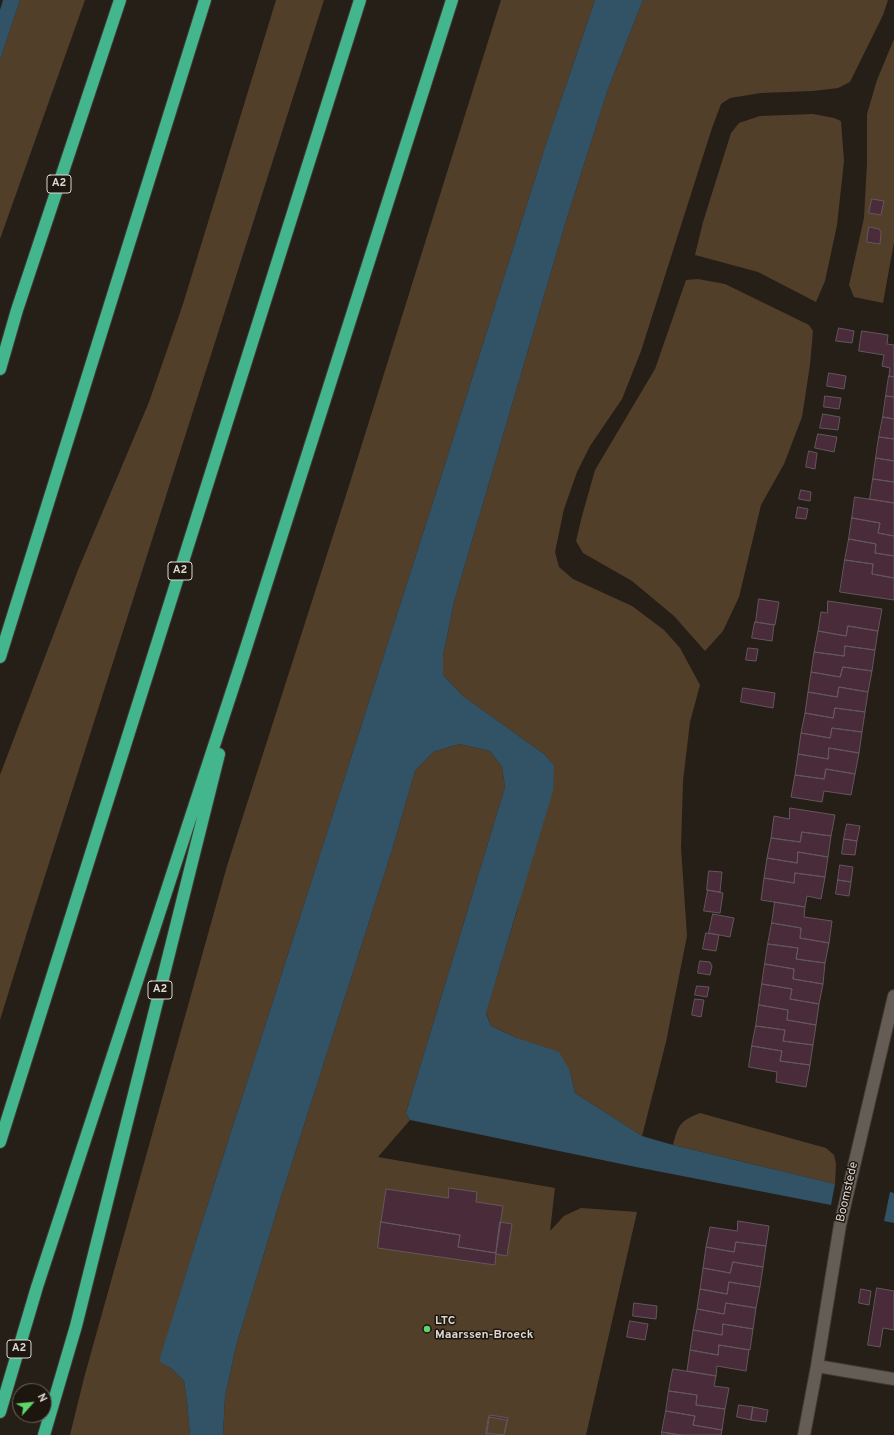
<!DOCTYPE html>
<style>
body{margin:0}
#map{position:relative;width:894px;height:1435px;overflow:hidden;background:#261f18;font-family:Overpass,sans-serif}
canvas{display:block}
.north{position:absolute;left:12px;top:1383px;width:40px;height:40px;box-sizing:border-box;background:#1d160f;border:1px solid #69635c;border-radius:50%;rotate:63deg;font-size:11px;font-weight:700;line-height:16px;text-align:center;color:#dad6d0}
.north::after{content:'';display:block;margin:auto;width:14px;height:18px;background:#5fd56b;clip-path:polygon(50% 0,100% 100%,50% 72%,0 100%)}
</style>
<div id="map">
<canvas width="894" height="1435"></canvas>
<div class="north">N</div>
</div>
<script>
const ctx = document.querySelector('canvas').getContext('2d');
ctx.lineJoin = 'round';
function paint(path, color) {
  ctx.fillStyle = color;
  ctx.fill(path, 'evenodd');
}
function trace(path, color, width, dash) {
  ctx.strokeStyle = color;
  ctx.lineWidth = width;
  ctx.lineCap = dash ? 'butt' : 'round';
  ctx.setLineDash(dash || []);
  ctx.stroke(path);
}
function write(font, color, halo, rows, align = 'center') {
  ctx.font = font + ' Overpass,sans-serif';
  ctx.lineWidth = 3;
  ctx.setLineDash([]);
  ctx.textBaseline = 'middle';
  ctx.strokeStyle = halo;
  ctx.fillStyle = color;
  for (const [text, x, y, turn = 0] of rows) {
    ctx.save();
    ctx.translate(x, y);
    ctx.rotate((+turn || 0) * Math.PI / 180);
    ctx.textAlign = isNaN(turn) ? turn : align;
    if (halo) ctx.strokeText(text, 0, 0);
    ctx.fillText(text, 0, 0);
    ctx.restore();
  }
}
const green = new Path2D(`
 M20,0h65l-85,239v-179z
 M276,0h48l-295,926 -29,94v-245l78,-205 71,-168 34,-98z
 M501,0h94l-49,144 -112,355 -238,742 -36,119 11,8 13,13 3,21 3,33h-120l14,-57 143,-512 120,-374z
 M643,0h245l-5,15 -33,67 -12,6 -25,3 -52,2 -31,5 -9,6 -9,24 -71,223 -19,48 -32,47 -13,26 -13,37 -9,43 4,15 14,12 59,27 32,24 16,18 20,37 -10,37 -7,59 -2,67 6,88 -21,106 -24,94 -67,-43 -5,-22 -53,-33 -26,-12 -5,-14 31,-101 37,-146 -10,-11 -81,-58 -20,-21v-19l11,-54 112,-381 42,-132z
 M894,39v203l-11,61 -29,-6 -5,-12 15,-67 3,-55v-49l10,-34z
 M813,114l21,4 7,3 3,40 -7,64 -12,56 -9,21 -58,-30 -63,-17 8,-33 28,-89 8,-10 21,-7z
 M698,279l27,5 84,41 4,6 -3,34 -8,52 -18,47 -23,41 -22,92 -16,34 -18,20 -31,-35 -42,-35 -49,-28 -7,-12 6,-25 13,-46 60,-101 31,-89z
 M459,744l31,7 12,16 3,20 -99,326 4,7 -32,37 177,31 -5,43 14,-15 17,-8 56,4 -51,223h-363l2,-38 11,-51 46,-152 110,-344 23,-79 18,-19z
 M700,1113l126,35 8,7 2,9 -1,20 -162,-39c5,-20 7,-24 27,-32z`);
const water = new Path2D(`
 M3,0h17l-20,60v-50z
 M595,0h48l-35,89 -42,132 -112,381 -11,54v19l20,21 81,58 10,11 -1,26 -67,222 5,13 26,12 42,14 11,19 5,22 67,43 31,9 162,39 -4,21 -195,-38 -226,-47 -4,-7 99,-326 -3,-20 -12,-16 -31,-7 -26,8 -18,19 -23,79 -110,344 -46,152 -11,51 -2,38h-33l-3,-33 -3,-21 -13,-13 -12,-7 37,-120 238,-742 112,-355z
 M890,1192l4,1v30l-10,-2z`);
const building = new Path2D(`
 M872,199l12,2 -3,14 -12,-2z
 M869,227l10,2 2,3 -1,12 -13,-2z
 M839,328l15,3 -2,12 -16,-2z
 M862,331l26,4 -1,9 7,1v32l-5,-1 1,-8 -8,-2 2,-11 -25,-4z
 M829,373l17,3 -2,13 -17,-3z
 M889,376l5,1v20l-8,-1z
 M825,396l16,2 -2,11 -15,-2z
 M886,396l8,1v22l-11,-2z
 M823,414l17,3 -2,13 -18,-2z
 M883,417l11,2v20l-15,-2z
 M818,434l19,3 -3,15 -19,-4z
 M879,437l15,2v22l-18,-3z
 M809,451l8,2 -2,16 -9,-2z
 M876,458l18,3v21l-21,-3z
 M873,479l21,3v21l-24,-4z
 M801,490l10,2 -1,9 -11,-2z
 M855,497l39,6v33l-16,-3 2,-10 -28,-5z
 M798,507l10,2 -2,10 -10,-1z
 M852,518l28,5 -2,10 16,3v20l-19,-3 1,-9 -27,-5z
 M849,539l27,5 -1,9 19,3v22l-22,-4 1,-10 -28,-4z
 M845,560l28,4 -1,10 22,4v22l-54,-8z
 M759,599l20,3 -4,23 -19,-3z
 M828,601l54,8 -4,22 -30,-5 -2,10 -28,-5 3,-19 6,1z
 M755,622l19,3 -2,16 -20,-3z
 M848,626l30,5 -3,19 -30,-4 -1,10 -30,-4 4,-21 28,5z
 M845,646l30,4 -3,21 -29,-4 -3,10 -29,-5 3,-20 30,4z
 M748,648l10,1 -2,12 -10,-1z
 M843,667l29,4 -4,21 -29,-5 -2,10 -29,-5 3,-20 29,5z
 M839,687l29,5 -3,20 -30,-4 -2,10 -28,-5 3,-21 29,5z
 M743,688l32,5 -2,15 -32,-6z
 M835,708l30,4 -3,20 -30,-4 -2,10 -29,-5 4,-20 28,5z
 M832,728l30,4 -3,21 -30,-5 -1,11 -30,-5 3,-21 29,5z
 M829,748l30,5 -4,21 -29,-5 -2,10 -29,-4 3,-21 30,5z
 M826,769l29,5 -4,21 -27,-4 -2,11 -31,-5 4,-22 29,4z
 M790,808l45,7 -4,21 -29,-4 -2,10 -29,-4 3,-22 15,3z
 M847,824l13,2 -3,15 -13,-2z
 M802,832l29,4 -3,21 -30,-5 -1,11 -30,-5 4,-20 29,4z
 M844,839l13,2 -2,14 -13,-1z
 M798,852l30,5 -3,20 -30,-4 -1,10 -30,-5 3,-20 30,5z
 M840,865l13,2 -2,15 -13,-2z
 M709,871l13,1 -2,20 -13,-2z
 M795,873l30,4 -4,22 -14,-3 -2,11 -44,-7 3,-22 30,5z
 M838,880l13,2 -2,14 -13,-2z
 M708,890l15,3 -3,20 -16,-2z
 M775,902l30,5 -1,10 28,4 -3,22 -29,-5 1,-10 -29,-5z
 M713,914l21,4 -4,19 -21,-4z
 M772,923l29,5 -1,10 29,5 -4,20 -29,-4 2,-11 -30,-4z
 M706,933l13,2 -3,16 -13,-2z
 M768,944l30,4 -2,11 29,4 -2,21 -30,-5 1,-10 -29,-5z
 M700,961l10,1 2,4 -2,9 -12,-2z
 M765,964l29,5 -1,10 30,5 -4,20 -29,-5 2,-10 -30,-5z
 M762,984l30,5 -2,10 29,5 -3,21 -29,-5 1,-10 -29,-5z
 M697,986l12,1 -2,10 -12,-2z
 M695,999l9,1 -3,17 -9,-2z
 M759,1005l29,5 -1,10 29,5 -3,20 -30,-4 2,-11 -29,-4z
 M756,1026l29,4 -2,11 30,4 -3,20 -30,-4 2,-10 -30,-5z
 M752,1046l30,5 -2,10 30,4 -4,22 -30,-5 1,-10 -28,-5z
 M449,1188l28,4 -1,10 27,4 -7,47 -38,-6 2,-12 -79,-13 5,-33 62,9z
 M738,1221l31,5 -3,20 -30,-4 -2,10 -28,-5 4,-20 27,4z
 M381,1222l79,13 -2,12 38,6 -1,12 -117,-17z
 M500,1222l12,2 -5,32 -11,-2z
 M736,1242l30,4 -3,21 -30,-5 -3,11 -27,-5 3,-21 28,5z
 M733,1262l30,5 -3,20 -31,-5 -2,12 -27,-5 3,-21 27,5z
 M729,1282l31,5 -4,21 -30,-5 -2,11 -27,-5 3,-20 27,5z
 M877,1288l17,3v39l-11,-2 -3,19 -12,-2z
 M861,1289l10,2 -2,14 -10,-2z
 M634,1303l23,3 -1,13 -23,-3z
 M726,1303l30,5 -3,21 -30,-5 -1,11 -29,-5 4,-21 27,5z
 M630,1321l18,3 -3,16 -18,-3z
 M723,1324l30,5 -3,21 -31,-5 -1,10 -28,-5 3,-20 29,5z
 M719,1345l30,5 -3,21 -29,-5 -1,10 -29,-5 3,-21 28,5z
 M673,1369l43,7 -2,10 15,2 -4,21 -29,-4 1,-10 -28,-4z
 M669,1391l28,4 -1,10 29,4 -3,21 -29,-5 2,-9 -29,-5z
 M739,1405l14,2 -2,13 -14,-3z
 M753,1407l15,3 -2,12 -15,-2z
 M666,1411l29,5 -2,9 29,5 -1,5h-40l-19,-3z
 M490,1415l18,3 -4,17h-17z
 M489,1417l18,3 -3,15 -18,-2z
 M662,1432l19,3h-19z`);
const minor = new Path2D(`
 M817,1366l77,13
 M804,1435l13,-69 23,-141 54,-229`);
const highway = new Path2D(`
 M0,369l17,-59 103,-310
 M0,657l205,-657
 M0,1142l360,-1142
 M0,1412l37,-125 207,-633 208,-654
 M44,1435l32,-109 143,-572`);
const markers = [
 [427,1329,4,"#5fd56b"]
];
const shields = [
 [59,184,24],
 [180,571,24],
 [160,990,24],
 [19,1349,24]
];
const shieldNames = [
 ["A2",59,184],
 ["A2",180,571],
 ["A2",160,990],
 ["A2",19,1349]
];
const streetNames = [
 ["Boomstede",848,1192,-77]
];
const poiNames = [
 ["LTC",435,1322],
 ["Maarssen-Broeck",435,1336]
];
paint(green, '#523f29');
paint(water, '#325266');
paint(building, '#492b3a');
trace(building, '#63575c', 1);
trace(minor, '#403a35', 14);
trace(highway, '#403a35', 14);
trace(minor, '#655d55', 12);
trace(highway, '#43b68d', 12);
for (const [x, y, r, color] of markers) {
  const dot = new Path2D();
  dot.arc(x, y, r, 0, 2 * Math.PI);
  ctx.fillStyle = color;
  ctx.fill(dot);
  trace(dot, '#1d160f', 1.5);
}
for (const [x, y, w] of shields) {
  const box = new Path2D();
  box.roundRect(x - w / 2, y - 9, w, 18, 3);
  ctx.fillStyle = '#1d160f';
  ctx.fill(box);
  trace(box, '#dad6d0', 1);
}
write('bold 11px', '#dad6d0', null, shieldNames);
write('12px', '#dad6d0', '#1d160f', streetNames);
write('bold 12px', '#dad6d0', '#1d160f', poiNames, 'left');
</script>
